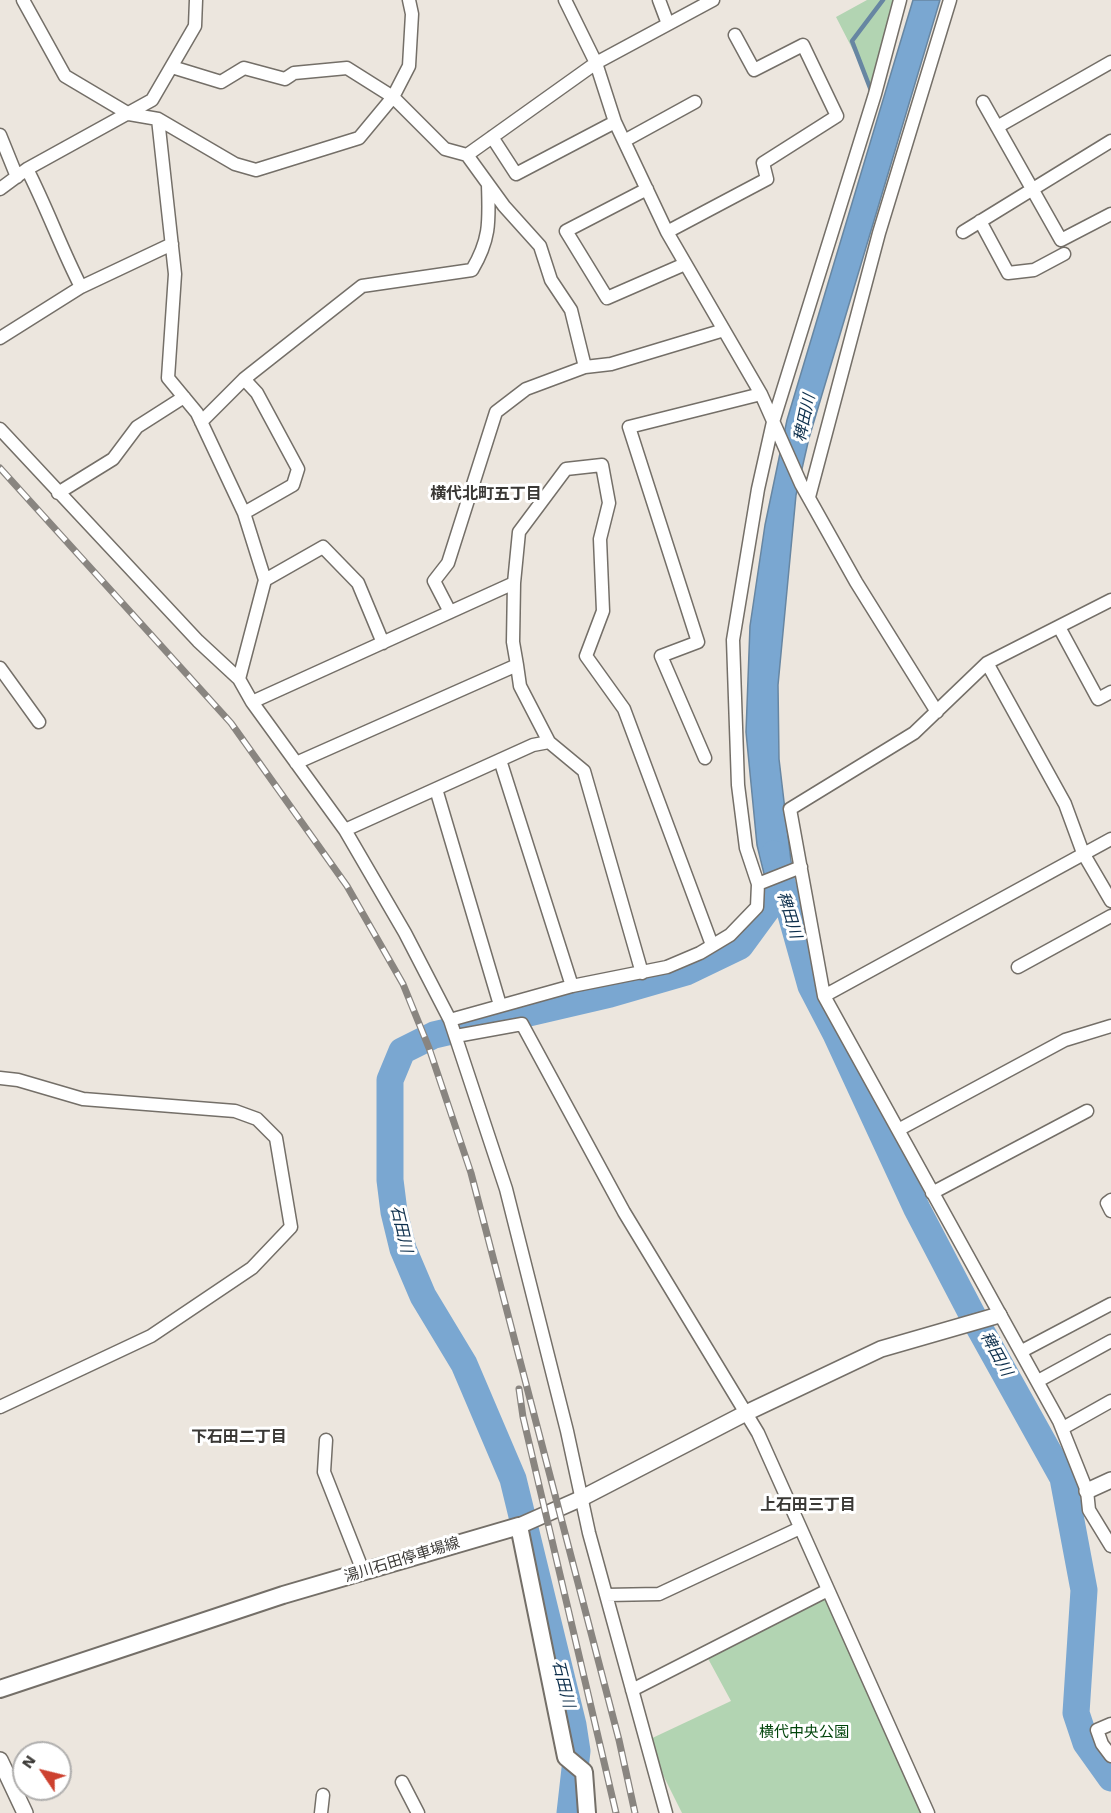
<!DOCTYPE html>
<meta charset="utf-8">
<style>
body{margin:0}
#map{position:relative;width:1111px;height:1813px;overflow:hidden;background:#ece6de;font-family:"Work Sans",sans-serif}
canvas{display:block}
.north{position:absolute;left:12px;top:1741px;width:60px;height:60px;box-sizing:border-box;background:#fff;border:2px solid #b0afae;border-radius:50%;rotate:305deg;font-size:16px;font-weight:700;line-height:24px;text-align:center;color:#3a3835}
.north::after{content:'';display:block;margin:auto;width:21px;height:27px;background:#cd412f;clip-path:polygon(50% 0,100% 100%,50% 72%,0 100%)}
</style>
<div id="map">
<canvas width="1111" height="1813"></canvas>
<div class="north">N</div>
</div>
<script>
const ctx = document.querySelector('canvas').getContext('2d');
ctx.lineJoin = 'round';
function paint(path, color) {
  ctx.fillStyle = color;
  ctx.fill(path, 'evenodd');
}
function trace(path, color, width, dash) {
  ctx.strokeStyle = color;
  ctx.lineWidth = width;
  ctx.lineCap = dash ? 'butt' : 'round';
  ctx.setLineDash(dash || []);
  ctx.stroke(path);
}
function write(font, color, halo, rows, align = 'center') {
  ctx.font = font + ' "Work Sans","Noto Sans JP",sans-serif';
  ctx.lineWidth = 6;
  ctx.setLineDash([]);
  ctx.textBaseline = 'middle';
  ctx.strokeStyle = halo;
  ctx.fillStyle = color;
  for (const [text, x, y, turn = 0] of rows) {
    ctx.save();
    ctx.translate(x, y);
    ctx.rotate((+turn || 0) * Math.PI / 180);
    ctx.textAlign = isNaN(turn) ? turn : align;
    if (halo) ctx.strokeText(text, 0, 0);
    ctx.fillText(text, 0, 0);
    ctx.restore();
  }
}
const green = new Path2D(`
 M867,0h30l-24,89 -37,-72z
 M828,1590l100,223h-246l-36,-72 85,-40 -26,-48z`);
const water = new Path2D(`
 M913,0h27l-131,438 -13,57 -18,190 1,74 14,119 -5,9 -12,6 -8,-3 -11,-45 -11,-113 4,-106 15,-101 22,-105z`);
const stream = new Path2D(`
 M872,93l-20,-52 31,-41`);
const river = new Path2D(`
 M774,854l37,132 25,48 81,175 58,111 88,158 21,112 -8,123 10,30 25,35
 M570,1813l7,-62 -4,-26 -60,-246 -49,-115 -41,-68 -20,-47 -9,-37 -4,-32v-100l12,-29 32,-16 176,-41 76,-22 54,-26 30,-41 8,-28`);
const minor = new Path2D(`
 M23,0l42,76 64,38 29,5 77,45 21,6 103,-32 34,-41 16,-31 3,-52 -3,-14
 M565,0l31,63 19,59 52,110 94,162 40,90 55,98 81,130
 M659,0l9,24
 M172,67l49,15 23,-14 41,11 9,-6 53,-5 46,29 52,52 22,6 37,51 36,40 11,34 20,30 14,57 26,-3 113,-34
 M983,102l78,138 50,-26
 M158,119l17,155 -7,104 29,35 47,100 21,67 -26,99
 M997,127l114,-65
 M0,135l17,42
 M492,137l24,37 99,-52
 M624,141l71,-39
 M467,155l129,-92 117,-63
 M27,169c20,39 34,79 54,118
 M0,189l27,-20 125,-69 43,-74 1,-26
 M647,189l-81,42 41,67 78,-34
 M980,221l28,52 26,-3 30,-16
 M667,232l100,-53 -4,-16 74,-47 -34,-71 -49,25 -19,-35
 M963,232l148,-91
 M0,338l81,-51 91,-43
 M244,379l13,14 41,76 -5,16 -49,28
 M201,422l43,-43 118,-93 110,-16c19,-32 17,-50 16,-86
 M0,429l198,212 41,38 13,23 93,128 60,103 45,87 56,169 61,242 22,102 77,280
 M58,493l55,-34 24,-32 47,-30
 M809,497l70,-264 71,-233
 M265,580l58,-33 35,36 25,60
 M1111,600l-124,63 -73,70 -124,76 34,187 235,425 28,70 2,19 22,36
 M450,612l-16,-31 14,-18 48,-151 30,-23 59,-22
 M1059,627l39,72 13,-7
 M987,663l78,141 18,49 28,48
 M0,668l39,54
 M252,702l262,-119
 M705,758l-44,-102 37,-14 -69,-215 132,-33
 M500,760l72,226
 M296,763l221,-98
 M436,789l64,216
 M345,830l188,-85 16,-3
 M758,884l43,-17
 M1018,967l93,-51
 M642,973l-58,-202 -35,-29 -29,-56 -3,-21 -4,-23 1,-59 5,-51 47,-63 36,-4 7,38 -9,36 3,72 -17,45 38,53 88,236
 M824,996l287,-157
 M450,1020l122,-34 95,-19 33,-14 30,-18 27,-28 1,-23 -12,-36 -8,-63 -5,-145 25,-151 15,-67 102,-328 25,-94
 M456,1036l66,-12 102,188 134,221 170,380
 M0,1078l18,2 65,19 152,12 22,8 19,19 15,89 -39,41 -101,68 -151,71
 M898,1130l167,-90 46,-14
 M932,1193l155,-82
 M1111,1200l-4,3 4,8
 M1022,1351l89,-47
 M1038,1381l73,-40
 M1063,1428l48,-27
 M326,1440l-2,32 39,99
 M606,1595l53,-1 141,-66
 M632,1690l196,-100
 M1111,1724l-14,6 5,14 9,12
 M402,1782l16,31
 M321,1813l2,-18`);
const tertiary = new Path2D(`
 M1087,1491l24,-11
 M519,1526l61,-27 166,-86 135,-64 118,-34
 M0,1760l25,53`);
const secondary = new Path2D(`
 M0,1689l283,-94 236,-69 47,231 18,15 3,41`);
const rail = new Path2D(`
 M0,468l231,255 116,163 56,98 26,64 42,125 148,567 16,73
 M519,1389l4,28 93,396`);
const streetNames = [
 ["湯川石田停車場線",402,1560,-17]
];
const parkNames = [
 ["横代中央公園",804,1733]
];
const waterNames = [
 ["稗田川",805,418,-78],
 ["稗田川",789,915,73],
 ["石田川",401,1229,77],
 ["稗田川",996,1354,61],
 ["石田川",563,1684,76]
];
const neighbourhoodNames = [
 ["横代北町五丁目",486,494],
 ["下石田二丁目",239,1437],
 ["上石田三丁目",808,1505]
];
paint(green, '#b2d4b2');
paint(water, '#7aa7d1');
trace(water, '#6786a2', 1.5);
trace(stream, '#6786a2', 4.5);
trace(river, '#7aa7d1', 27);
trace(minor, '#746f68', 15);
trace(tertiary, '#746f68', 18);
trace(secondary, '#746f68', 20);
trace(minor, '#fff', 12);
trace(tertiary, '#fff', 15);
trace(secondary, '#fff', 16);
trace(rail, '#898580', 7);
trace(rail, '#fff', 4.5, [14]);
write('15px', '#3a3835', '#fff', streetNames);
write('15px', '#00440a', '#fff', parkNames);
write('italic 16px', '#0d2f4c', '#fff', waterNames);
write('bold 16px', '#3a3835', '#fff', neighbourhoodNames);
</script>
